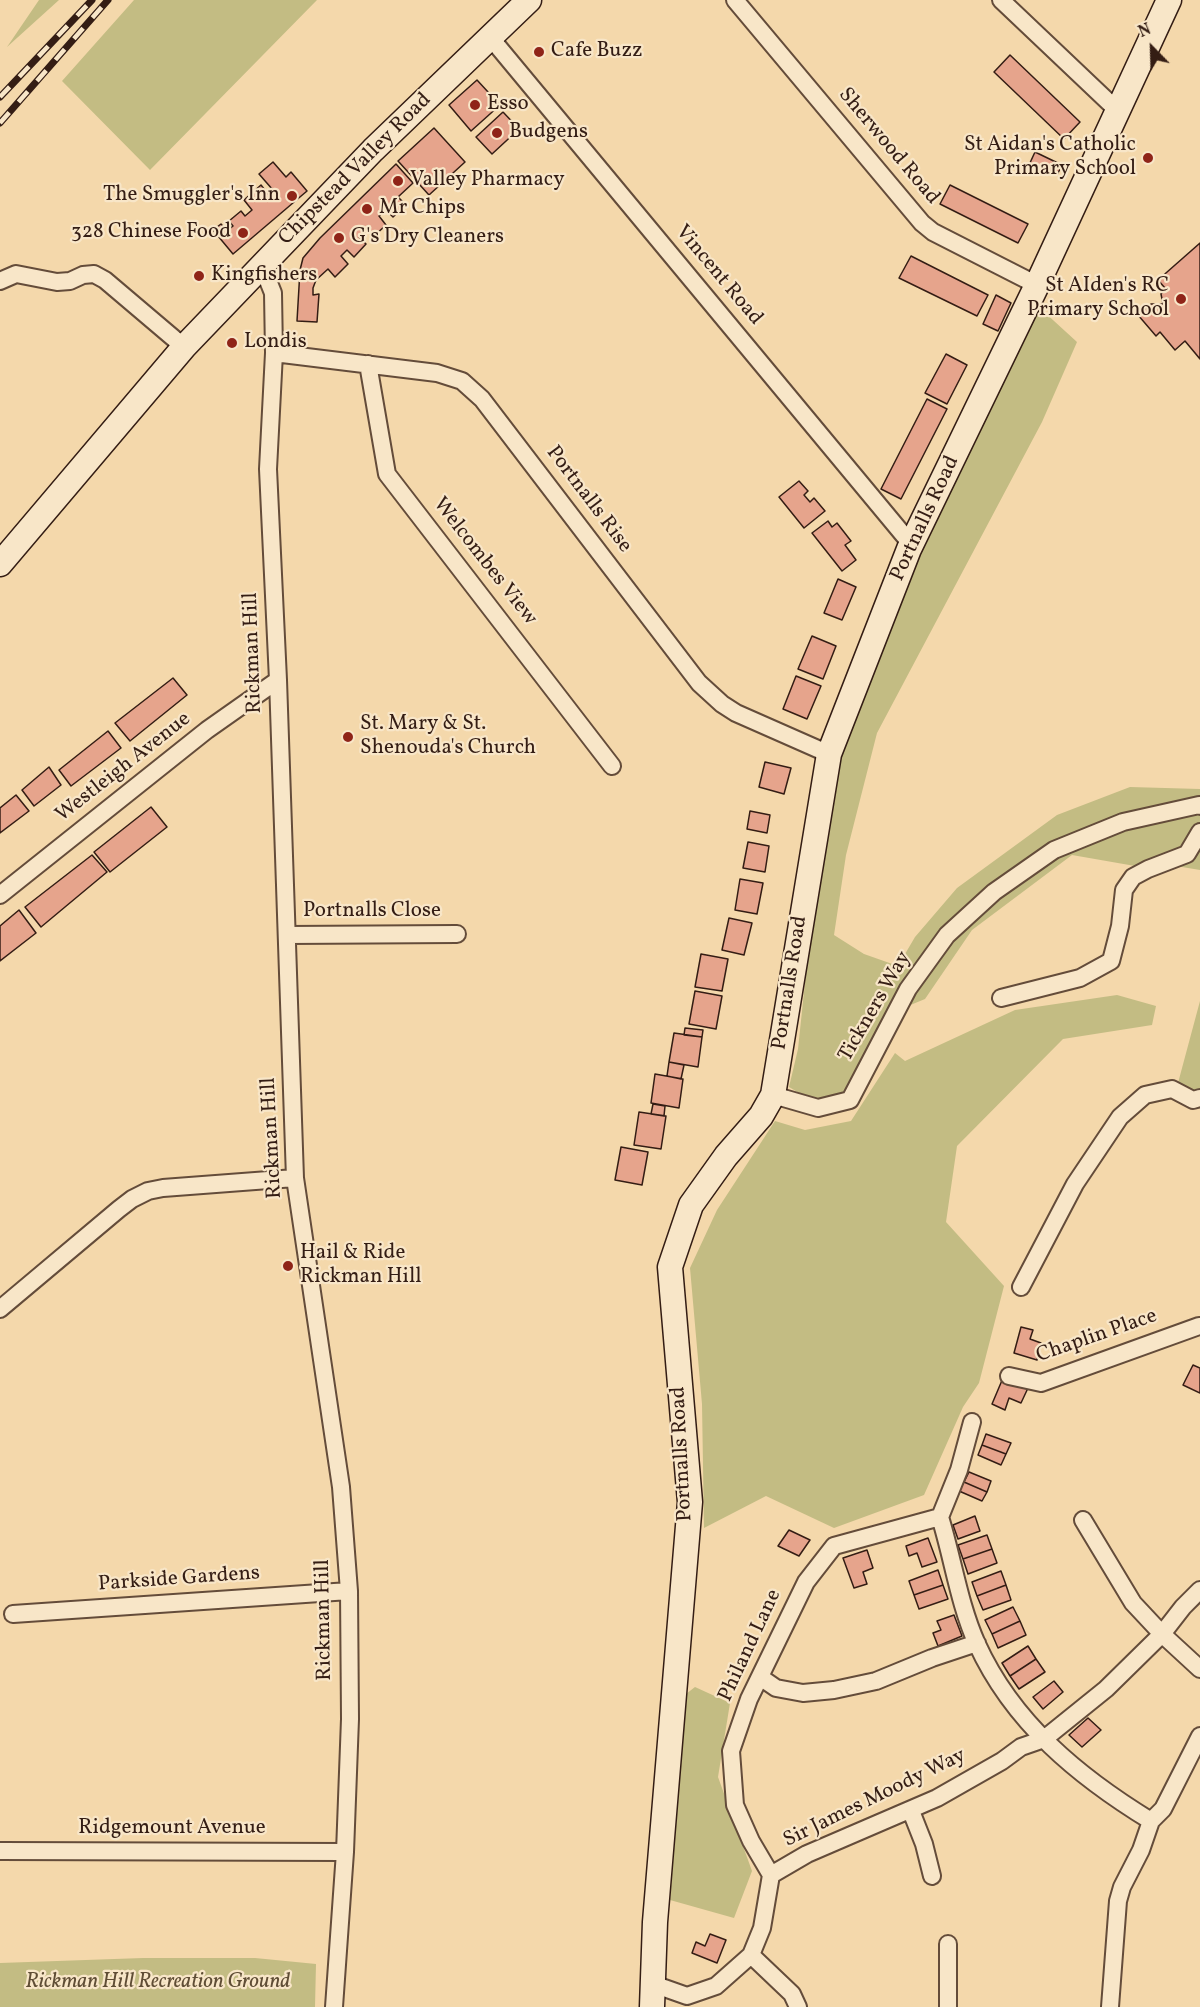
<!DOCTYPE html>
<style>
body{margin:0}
#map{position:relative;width:1200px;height:2007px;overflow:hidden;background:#f4d8ab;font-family:Vollkorn,serif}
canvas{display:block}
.north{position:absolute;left:1122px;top:18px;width:60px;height:60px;-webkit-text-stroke:4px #f8e6c8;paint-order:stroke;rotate:337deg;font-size:16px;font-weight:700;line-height:24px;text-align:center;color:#341d14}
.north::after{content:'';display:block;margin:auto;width:21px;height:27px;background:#341d14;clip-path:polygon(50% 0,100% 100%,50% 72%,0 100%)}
</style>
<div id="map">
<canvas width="1200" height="2007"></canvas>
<div class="north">N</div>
</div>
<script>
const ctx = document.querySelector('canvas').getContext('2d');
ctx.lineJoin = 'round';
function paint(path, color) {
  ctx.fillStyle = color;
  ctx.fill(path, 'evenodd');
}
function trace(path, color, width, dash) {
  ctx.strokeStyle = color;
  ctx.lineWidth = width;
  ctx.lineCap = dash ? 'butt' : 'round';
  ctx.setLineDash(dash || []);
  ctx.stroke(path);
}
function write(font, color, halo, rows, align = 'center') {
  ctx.font = font + ' Vollkorn,serif';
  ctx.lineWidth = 4.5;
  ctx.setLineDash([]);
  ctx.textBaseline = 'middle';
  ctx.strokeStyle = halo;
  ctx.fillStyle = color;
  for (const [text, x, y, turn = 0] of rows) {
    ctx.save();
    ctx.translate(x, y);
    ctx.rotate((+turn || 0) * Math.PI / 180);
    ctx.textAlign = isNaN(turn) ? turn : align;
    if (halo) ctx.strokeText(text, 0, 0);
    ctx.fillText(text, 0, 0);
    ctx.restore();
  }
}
const green = new Path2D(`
 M39,0h20l-52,47z
 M134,0h183l-167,170 -88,-89z
 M1030,299l47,43 -35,80 -165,311 -31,122 -12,80 30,19 34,12 17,-29 42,-49 100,-73 73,-28 70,2v81l-18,-3 -47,-1 -63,-11 -100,75 -47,69 -34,14 -45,80 -30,10 -27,-16 9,-38 31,-295z
 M1117,995l39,11 -4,19 -89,14 -106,107 -11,76 58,64 -25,97 -16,24 -39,88 -90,33 -68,-32 -62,32 -2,-124 -12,-136 27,-58 58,-89 30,9 46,-9 44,-68 10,8 110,-51z
 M1200,1001v91h-7l-15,-9z
 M695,1687l35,16 -12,74 34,94 -18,47 -64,-18 16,-206z
 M143,1958h112l61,6 -1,43h-315v-44z`);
const building = new Path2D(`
 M1010,55l70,67 -16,17 -70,-67z
 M477,80l23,25 -29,26 -22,-26z
 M503,112l16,17 -27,25 -16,-17z
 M434,128l31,34 -36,33 -31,-34z
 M1035,152l27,13 -5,10 -8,-4 -2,3 -18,-9z
 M273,162l13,15 5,-5 16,19 -74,63 -20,-24 8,-6 6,7 6,-5 -4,-5 12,-10 4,5 7,-6 -8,-10 17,-15 7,9 5,-4 -14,-16z
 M396,164l17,19 -15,14 8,8 -13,12 -7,-7 -7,6 7,9 -13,12 -6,-7 -8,7 7,7 -12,13 -7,-7 -6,6 7,8 -13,13 -7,-8 -12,11 -3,8v7l6,-1 -2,28 -20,-1 3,-51 3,-12 17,-20z
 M950,185l78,39 -10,19 -78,-39z
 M1200,243v116l-15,-18 -10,9 -15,-18 -4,4 -18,-21 13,-11h12l-2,-10 4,-6 -7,-8z
 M911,256l77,39 -11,21 -78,-38z
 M996,295l15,8 -13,28 -15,-7z
 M946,354l21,11 -20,39 -22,-11z
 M927,399l20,10 -46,90 -20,-10z
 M799,481l9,10 -4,4 6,7 4,-4 11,13 -21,17 -25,-31z
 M828,521l4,6 5,-4 14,18 -6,4 11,15 -14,11 -30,-38z
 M838,579l18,8 -14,33 -18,-7z
 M812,636l24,10 -13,33 -25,-10z
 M796,676l25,10 -14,33 -24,-10z
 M173,678l14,17 -57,46 -15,-18z
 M108,731l13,17 -50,38 -12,-16z
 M765,762l26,6 -7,26 -25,-7z
 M49,767l12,18 -27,21 -12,-16z
 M16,795l13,16 -29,22v-25z
 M151,807l16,20 -57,45 -16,-20z
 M750,811l20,4 -3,18 -20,-4z
 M748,842l21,4 -4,26 -22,-4z
 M92,855l15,17 -66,55 -16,-20z
 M740,879l23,4 -6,31 -22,-4z
 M19,910l17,23 -36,28v-35z
 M729,918l23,5 -8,32 -22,-5z
 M701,954l27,5 -6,32 -27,-4z
 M695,991l27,5 -6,33 -27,-5z
 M685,1028l18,2 -1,7 -18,-2z
 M674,1033l28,4 -4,30 -29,-5z
 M669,1062l15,3 -3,14 -14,-3z
 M655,1074l28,5 -4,29 -28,-5z
 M653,1104l12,2 -1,10 -13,-2z
 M639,1112l27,4 -5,33 -27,-4z
 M621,1147l27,5 -6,33 -27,-5z
 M1021,1327l12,3 -3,9 11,4 -4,17 -23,-7z
 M1193,1365l7,3v25l-17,-8z
 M1003,1378l25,10 -7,15 -12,-5 -4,12 -13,-6z
 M986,1434l25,9 -5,11 -24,-9z
 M982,1445l24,9 -5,11 -23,-10z
 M969,1472l22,9 -4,11 -23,-10z
 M964,1482l23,10 -5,9 -23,-10z
 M975,1516l5,15 -22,8 -5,-14z
 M789,1530l21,10 -11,16 -21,-10z
 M987,1535l5,14 -29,10 -5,-14z
 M928,1538l9,24 -15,5 -5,-14 -8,3 -3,-10z
 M992,1549l5,14 -29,11 -5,-15z
 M867,1550l6,18 -10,4 4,12 -13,4 -11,-30z
 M938,1570l5,15 -29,10 -5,-14z
 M1001,1571l5,14 -29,11 -5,-14z
 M943,1585l5,14 -29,10 -5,-14z
 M1006,1585l5,15 -28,10 -6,-14z
 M1013,1607l7,14 -28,13 -7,-14z
 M954,1615l8,21 -24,10 -5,-13 8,-3 -4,-9z
 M1020,1621l6,14 -28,13 -6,-14z
 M1028,1646l8,13 -26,17 -8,-13z
 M1036,1659l9,13 -26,17 -9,-13z
 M1054,1681l9,11 -20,17 -10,-12z
 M1088,1718l13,12 -19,17 -13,-12z
 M710,1934l16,6 -9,23 -25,-10 4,-11 9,4z`);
const street = new Path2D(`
 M735,0l187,223 11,9 104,53
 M1001,0l117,111
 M490,37l421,507
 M258,270l9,8 6,15 1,60 -6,116 10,211 17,498 46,309 8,104 1,128 -5,133 -11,155
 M0,281l16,-7 41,8 13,-1 13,-6 11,-1 11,6 79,67
 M274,353l163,20 25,8 20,18 217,284 23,21 14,9 93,41
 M368,364l19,110 225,292
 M0,895l207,-165 71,-50
 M287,935l170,-1
 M1001,998l79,-20 31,-17 9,-35 4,-36 9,-13 15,-8 39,-15 13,-22
 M773,1095l45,13 32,-8 58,-111 39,-54 47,-43 60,-42 69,-28 76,-17 1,1
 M1021,1287l54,-103 45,-67 25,-22 27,-6 21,11 7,-2
 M0,1309l119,-100 13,-10 16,-8 15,-3 132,-10
 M1009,1376l32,7 158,-57
 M940,1517c13,42 19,87 37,127 36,79 102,133 174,177
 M1083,1520l50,83 29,31 38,35
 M13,1614l336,-23
 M760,1677l16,11 27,5 31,-3 42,-9 56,-23 45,-15
 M911,1811l13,33 8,32
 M0,1851l345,1
 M771,1875l-20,-34 -16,-36 -4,-54 18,-52 57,-117 28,-36 106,-29 19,-47 13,-48
 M751,1955l41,39 6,13
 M653,1984l34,12 29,-10 35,-31 11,-27 9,-53 36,-21 130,-56 65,-37 19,-14 23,-8 62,-50 56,-55 21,-27 17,-17
 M948,2007v-63
 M1110,2007l8,-106 4,-14 19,-37 10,-29 12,-12 37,-73`);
const secondary = new Path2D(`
 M0,564l184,-217 189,-197 156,-150
 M652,2007l3,-85 35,-420 -20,-235 21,-62 35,-49 35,-40 12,-21 56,-341 80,-205 128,-264 132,-285`);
const rail = new Path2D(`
 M0,97l92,-97
 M0,123l108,-123`);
const markers = [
 [539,52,6,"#8f2418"],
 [475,105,6,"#8f2418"],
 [497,133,6,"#8f2418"],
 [1148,158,6,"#8f2418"],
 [398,181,6,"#8f2418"],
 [292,196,6,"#8f2418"],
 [367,209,6,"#8f2418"],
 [243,233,6,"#8f2418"],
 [339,238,6,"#8f2418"],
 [199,276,6,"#8f2418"],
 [1181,299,6,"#8f2418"],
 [232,343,6,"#8f2418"],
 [348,737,6,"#8f2418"],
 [288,1266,6,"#8f2418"]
];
const poiNames = [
 ["Cafe Buzz",551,52],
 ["Esso",487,105],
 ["Budgens",509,133],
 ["St Aidan's Catholic",1136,146,"right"],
 ["Primary School",1136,170,"right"],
 ["Valley Pharmacy",410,181],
 ["The Smuggler's Inn",280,196,"right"],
 ["Mr Chips",379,209],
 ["328 Chinese Food",231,233,"right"],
 ["G's Dry Cleaners",351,238],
 ["Kingfishers",211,276],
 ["St AIden's RC",1169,287,"right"],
 ["Primary School",1169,311,"right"],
 ["Londis",244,343],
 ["St. Mary & St.",360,725],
 ["Shenouda's Church",360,749],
 ["Hail & Ride",300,1254],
 ["Rickman Hill",300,1278]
];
const streetNames = [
 ["Sherwood Road",888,147,50],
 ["Chipstead Valley Road",356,170,-45],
 ["Vincent Road",718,276,50],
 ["Portnalls Rise",588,500,53],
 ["Portnalls Road",926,519,-65],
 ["Welcombes View",484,562,52],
 ["Rickman Hill",254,653,-92],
 ["Westleigh Avenue",124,768,-38],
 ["Portnalls Close",372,912],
 ["Portnalls Road",791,983,-81],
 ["Tickners Way",876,1007,-60],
 ["Rickman Hill",273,1138,-93],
 ["Chaplin Place",1097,1337,-19],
 ["Portnalls Road",683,1454,-93],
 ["Parkside Gardens",179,1580,-4],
 ["Rickman Hill",325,1620,-91],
 ["Philand Lane",751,1646,-65],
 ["Sir James Moody Way",875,1799,-26],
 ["Ridgemount Avenue",172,1829]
];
const parkNames = [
 ["Rickman Hill Recreation Ground",158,1983]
];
paint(green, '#c3bc83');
paint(building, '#e6a48c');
trace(building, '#341d14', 1.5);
trace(street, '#644c3a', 20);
trace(secondary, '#341d14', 27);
trace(street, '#f8e6c8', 16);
trace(secondary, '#f8e6c8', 24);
trace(rail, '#341d14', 7);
trace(rail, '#f8e6c8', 4.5, [14]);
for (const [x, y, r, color] of markers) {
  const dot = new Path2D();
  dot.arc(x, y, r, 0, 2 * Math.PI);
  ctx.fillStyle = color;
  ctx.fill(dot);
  trace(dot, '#f8e6c8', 2);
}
write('21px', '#341d14', '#f8e6c8', poiNames, 'left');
write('21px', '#341d14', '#f8e6c8', streetNames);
write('italic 21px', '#5f4d35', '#f8e6c8', parkNames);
</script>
